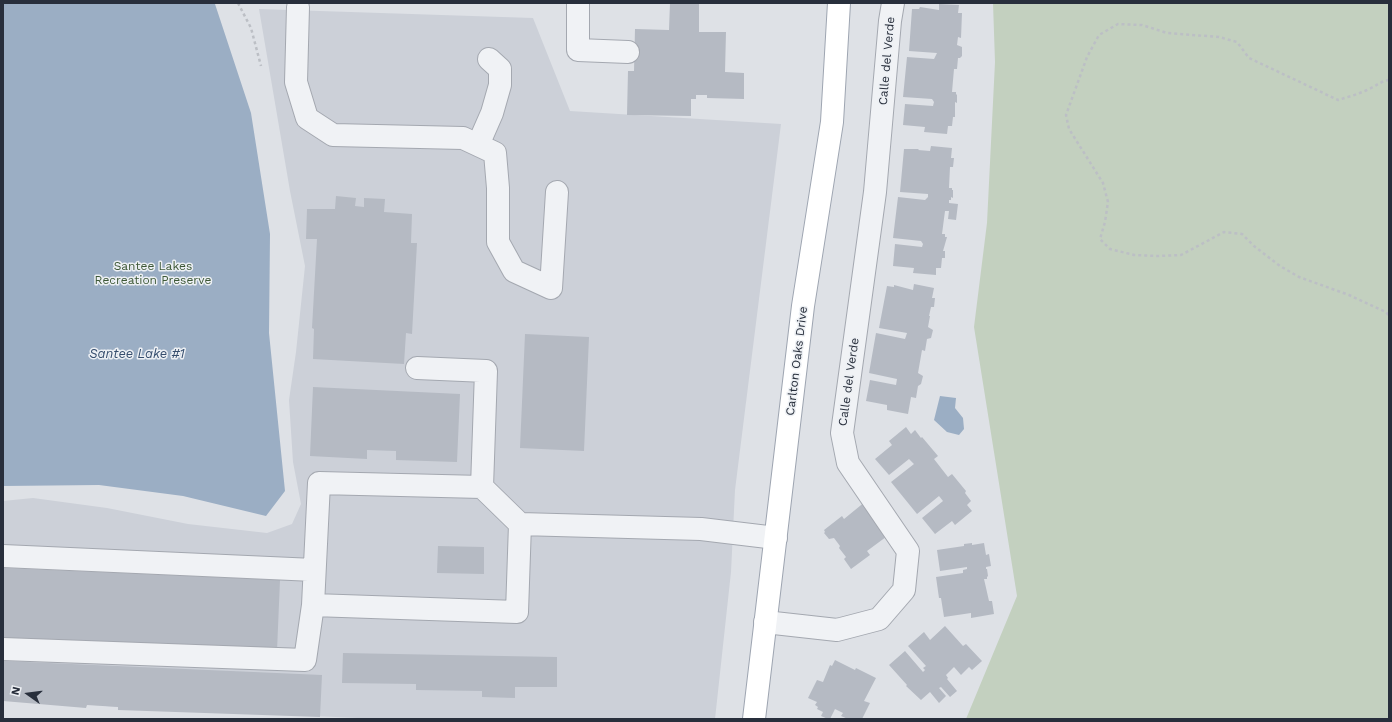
<!DOCTYPE html>
<style>
body{margin:0}
#map{position:relative;width:1392px;height:722px;overflow:hidden;background:#dee1e6;font-family:"Work Sans",sans-serif}
canvas{display:block}
.frame{position:absolute;inset:0;border:4px solid #282f3c;pointer-events:none}
.north{position:absolute;left:8px;top:674px;width:40px;height:40px;-webkit-text-stroke:3px #edf0f4;paint-order:stroke;rotate:284deg;font-size:11px;font-weight:700;line-height:16px;text-align:center;color:#282f3c}
.north::after{content:'';display:block;margin:auto;width:14px;height:18px;background:#282f3c;clip-path:polygon(50% 0,100% 100%,50% 72%,0 100%)}
</style>
<div id="map">
<canvas width="1392" height="722"></canvas>
<div class="frame"></div>
<div class="north">N</div>
</div>
<script>
const ctx = document.querySelector('canvas').getContext('2d');
ctx.lineJoin = 'round';
function paint(path, color) {
  ctx.fillStyle = color;
  ctx.fill(path, 'evenodd');
}
function trace(path, color, width, dash) {
  ctx.strokeStyle = color;
  ctx.lineWidth = width;
  ctx.lineCap = dash ? 'butt' : 'round';
  ctx.setLineDash(dash || []);
  ctx.stroke(path);
}
function write(font, color, halo, rows, align = 'center') {
  ctx.font = font + ' "Work Sans",sans-serif';
  ctx.lineWidth = 3;
  ctx.setLineDash([]);
  ctx.textBaseline = 'middle';
  ctx.strokeStyle = halo;
  ctx.fillStyle = color;
  for (const [text, x, y, turn = 0] of rows) {
    ctx.save();
    ctx.translate(x, y);
    ctx.rotate((+turn || 0) * Math.PI / 180);
    ctx.textAlign = isNaN(turn) ? turn : align;
    if (halo) ctx.strokeText(text, 0, 0);
    ctx.fillText(text, 0, 0);
    ctx.restore();
  }
}
const built = new Path2D(`
 M259,9l274,9 37,93 211,13 -46,366 -4,82 -16,147h-334l-250,-11 -128,-10v-197l30,-3 74,10 81,16 79,9 25,-9 9,-20 -8,-42 -4,-62 7,-48 9,-86 -15,-75z`);
const green = new Path2D(`
 M993,3h396v716h-423l51,-123 -43,-269 13,-104 8,-161z`);
const water = new Path2D(`
 M3,3l212,1 36,109 19,121 -1,99 16,158 -19,25 -83,-20 -84,-11 -96,1z
 M940,396l16,2 -1,10 8,10 1,11 -5,6 -12,-3 -13,-12z`);
const building = new Path2D(`
 M670,3h29v29h27l-1,40 19,1v26l-37,-1v-3h-11v4h-5v17l-64,-1 1,-44h6l1,-42 34,1z
 M939,4l20,1 -1,8h4l-1,25 -3,-1 -1,8 5,2v9l-2,2h-2l-1,11h-3l-2,23h4v2l1,1v8l-2,-1v15h-2l-1,9h-4l-1,8 -23,-2 1,-5 -22,-2 2,-21 28,2 1,-4 -2,-3 -29,-2 4,-40 27,2 3,-6 -28,-2 3,-42h7l1,-2 19,3z
 M931,146l21,2 -1,10h3l-1,9h-3l-1,21h3v2h1v8l-2,-1v3h-2v3l9,1 -2,16 -8,-1 1,-8h-4l-3,23h3v3h2l-4,14h2v7h-3l-1,10h-5v7l-23,-2 1,-5 -21,-2 2,-22 27,3 1,-3 -2,-3 -28,-3 5,-41 27,3 3,-3v-3l-28,-2 4,-43h15l-1,1 12,1z
 M336,196l20,2 -1,8 9,1v-9l21,1 -1,13 28,2 -1,29h6l-5,91 -6,-1 -2,31 -91,-5 1,-30 -2,-1 5,-89h-11l1,-30h28z
 M914,284l20,4 -2,10h3l-1,9h-3l-2,9h1l-2,11 5,3 -2,8 -4,1 -2,12 -3,-1 -4,23 5,3 -2,8 -3,2 -2,12 -5,-1 -3,17 -21,-4v-5l-21,-4 4,-21 26,5 1,-6 -28,-6 7,-40 29,6 2,-6 -28,-5 8,-42 7,1v-2l19,5z
 M525,334l64,3 -5,114 -64,-3z
 M313,387l147,7 -3,68 -61,-2v-9l-29,-1v9l-57,-3z
 M906,427l5,7 4,-4 6,8 1,-1 16,19 -4,3 14,18 4,-3 14,17 -1,2 6,8 -4,4 5,6 -17,14 -3,-4 -17,13 -13,-16 21,-17 -4,-5 -22,18 -26,-32 23,-18 -5,-5 -20,16 -14,-16 17,-14 -3,-4z
 M866,501l24,33 -23,17 3,4 -19,14 -7,-10 2,-2 -7,-9 1,-2 -6,-8 -5,1 -5,-6 1,-1 -1,-2 18,-14 2,3z
 M972,543v2l12,-2 2,12 3,-1 2,12 -5,1v2h1l1,7 -1,1v2h-3l5,22h3l2,13 -23,4v-5l-27,4 -3,-19h-2l-3,-21 27,-4v-3l4,-1v-2l-27,4 -3,-21 27,-4v-2z
 M438,546l46,1v27l-47,-1z
 M3,568l277,12 -3,71 -274,-11z
 M945,626l18,20 3,-2 16,17 -10,9 -3,-3 -8,8 -7,-8 -8,8 2,3 -1,1 10,12 -7,6 -9,-10 -2,1 7,8 -7,7 -9,-11 -9,8 -15,-14 1,-1 -18,-20 16,-14 18,21 2,-2 -2,-2 3,-2 -18,-20 16,-14 6,8z
 M343,653l214,4v30h-42v11l-33,-1v-6l-66,-1v-6l-74,-1z
 M835,660l20,10 1,-2 20,10 -12,23 6,2 -8,16 -11,-1 -3,1 -7,-3 2,-3 -8,-4 -5,10h-2l-7,-3 2,-4 -6,-3 1,-2 -3,-2 2,-3 -9,-4 9,-18 6,2 7,-17 2,1z
 M3,661l319,14 -2,42 -202,-7v-3l-31,-2 -1,3 -83,-7z`);
const path = new Path2D(`
 M238,3l13,25 10,38
 M1389,80c-8,1 -13,6 -20,9 -10,5 -21,8 -31,11l-89,-42 -12,-16 -18,-5 -52,-4 -25,-8 -24,-1 -19,11 -12,22 -21,58 3,14 34,54 5,19 -3,20 -5,17 10,10 24,6 23,1 24,-1 43,-23 18,2 12,12 26,20 19,11 50,18 37,17 3,4`);
const minor = new Path2D(`
 M578,3v47l50,2
 M298,7l-2,75 11,36 26,17 130,3 32,15 3,35v54l16,29 37,17 6,-96
 M478,145l14,-32 8,-28v-16l-11,-10
 M417,368l69,3 -4,116 38,37 181,5 75,9
 M482,487l-163,-4 -6,122 204,7 3,-88
 M3,556l311,14
 M765,622l72,8 42,-11 25,-29 4,-39 -60,-88 -6,-30 33,-241 15,-171 3,-18
 M3,649l302,11 8,-55`);
const major = new Path2D(`
 M754,719l49,-413 29,-184 7,-119`);
const streetNames = [
 ["Calle del Verde",887,61,-85],
 ["Carlton Oaks Drive",797,361,-83],
 ["Calle del Verde",849,382,-82]
];
const parkNames = [
 ["Santee Lakes",153,266],
 ["Recreation Preserve",153,280]
];
const waterNames = [
 ["Santee Lake #1",137,354]
];
paint(built, '#ccd0d8');
paint(green, '#c3d0bf');
paint(water, '#9baec4');
paint(building, '#b5bac3');
trace(minor, '#a4a8b0', 24);
trace(major, '#9ea5b1', 24);
trace(path, '#bcbfc5', 2.5, [3, 3]);
trace(minor, '#f0f2f5', 22);
trace(major, '#fff', 22);
write('12px', '#282f3c', '#edf0f4', streetNames);
write('12px', '#3c5736', '#edf0f4', parkNames);
write('italic 13px', '#354d6d', '#edf0f4', waterNames);
</script>
